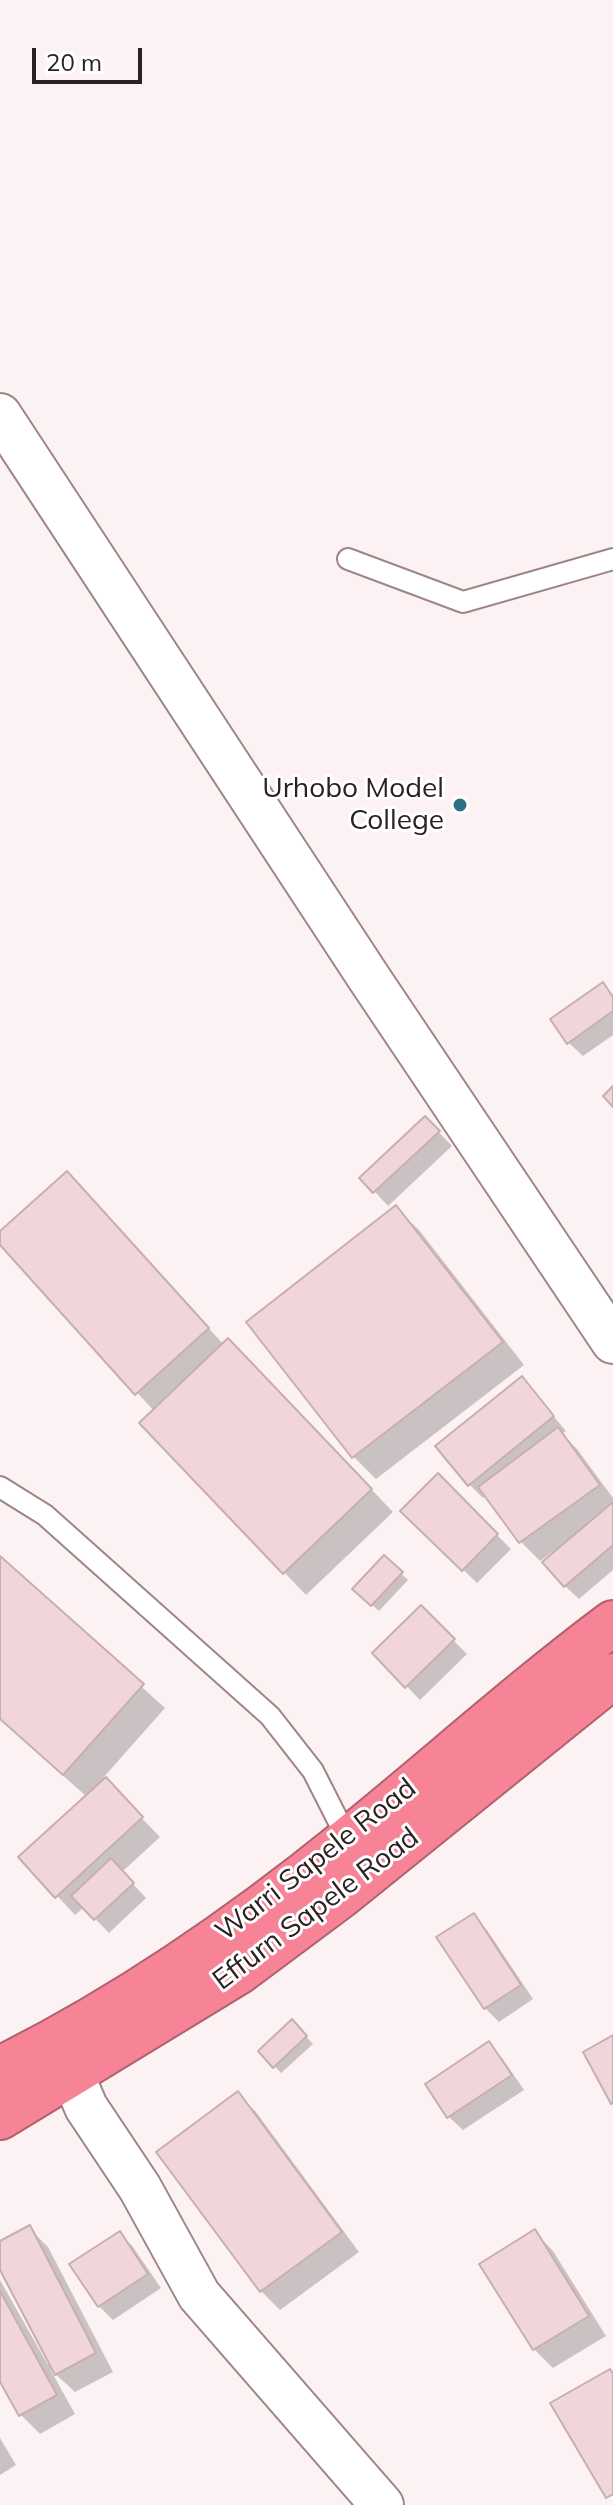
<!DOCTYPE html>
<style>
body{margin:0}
#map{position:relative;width:613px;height:2505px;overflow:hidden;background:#fdf2f3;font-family:Mulish,sans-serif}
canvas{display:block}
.scale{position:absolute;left:32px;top:48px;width:110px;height:36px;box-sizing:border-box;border:4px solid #2b2122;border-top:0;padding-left:10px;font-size:24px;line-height:28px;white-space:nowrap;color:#2b2122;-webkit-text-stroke:6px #fff;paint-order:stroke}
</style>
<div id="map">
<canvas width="613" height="2505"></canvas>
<div class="scale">20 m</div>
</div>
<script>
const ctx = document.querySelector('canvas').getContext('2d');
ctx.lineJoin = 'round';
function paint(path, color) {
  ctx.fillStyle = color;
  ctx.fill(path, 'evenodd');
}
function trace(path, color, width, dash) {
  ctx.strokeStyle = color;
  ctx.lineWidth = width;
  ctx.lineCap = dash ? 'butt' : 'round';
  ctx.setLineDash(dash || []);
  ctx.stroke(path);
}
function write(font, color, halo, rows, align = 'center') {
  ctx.font = font + ' Mulish,sans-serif';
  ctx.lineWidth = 6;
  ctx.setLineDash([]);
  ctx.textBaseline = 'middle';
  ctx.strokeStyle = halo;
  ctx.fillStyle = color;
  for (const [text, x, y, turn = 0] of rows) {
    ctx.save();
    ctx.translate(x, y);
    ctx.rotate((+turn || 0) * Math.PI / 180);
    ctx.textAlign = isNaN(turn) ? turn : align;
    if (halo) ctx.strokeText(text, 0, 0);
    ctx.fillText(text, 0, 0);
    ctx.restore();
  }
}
const shadow = new Path2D(`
 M602,985l11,10v40l-30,21 -14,-13 -16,-23z
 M425,1118l27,28 -64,60 -26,-28z
 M89,1196l135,149 26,18 143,149 -87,83 -22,-23 -130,-161 -154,-169v-9z
 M396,1208l23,22 105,135 -148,114 -22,-22 -105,-135z
 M522,1379l44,52 -4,3 15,15 36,49v72l-34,29 -14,-13 -13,-34 -12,9 -19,-19 -34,-46 -4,2 -13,-13 -32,-38z
 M438,1476l73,73 -34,34 -74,-72z
 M384,1558l24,22 -29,31 -24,-22z
 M0,1559l165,149 -62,70 57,59 -38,35 24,26 -37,35 -25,-26 -9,8 -54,-58 66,-60 -87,-78z
 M421,1608l46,46 -47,46 -45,-47z
 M473,1916l14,14 46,69 -34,23 -14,-14z
 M292,2022l21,22 -32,29 -21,-22z
 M488,2044l14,14 22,32 -61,40 -14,-13z
 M238,2094l18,18 103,140 -79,58 -19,-19z
 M29,2228l19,19 65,125 -38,20 -25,-23 25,45 -35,20 -19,-19 -21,-38v-97l48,85 3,-2 -51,-98v-22z
 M535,2232l18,19 53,85 -53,32 -19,-19z
 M120,2233l13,14 28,41 -48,32 -14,-14z
 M0,2438l16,27 -16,10z`);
const building = new Path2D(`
 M603,982l10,15v14l-46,33 -17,-25z
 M613,1086v21l-10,-11z
 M425,1116l15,15 -67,62 -14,-15z
 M67,1171l142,157 -74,67 -135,-150v-14z
 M396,1205l107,137 -151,116 -106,-136z
 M228,1338l144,151 -89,85 -144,-151z
 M522,1376l32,40 -86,70 -33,-40z
 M558,1427l42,58 -81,58 -41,-56z
 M438,1473l60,61 -36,37 -62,-60z
 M613,1502v43l-49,42 -22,-25z
 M384,1555l19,17 -32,34 -19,-17z
 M0,1556l144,128 -81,91 -63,-56z
 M421,1605l34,34 -50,49 -33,-35z
 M106,1777l37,40 -88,81 -37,-41z
 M111,1858l23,25 -40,37 -23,-24z
 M474,1913l47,72 -37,24 -48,-72z
 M292,2019l15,17 -34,32 -15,-17z
 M613,2035v68l-2,1 -28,-52z
 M489,2041l23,34 -65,43 -22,-34z
 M238,2091l104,141 -82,60 -104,-140z
 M30,2225l66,128 -41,22 -55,-105v-29z
 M535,2229l54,87 -56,34 -54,-86z
 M120,2231l28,43 -50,33 -29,-43z
 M0,2291l57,104 -38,21 -19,-34z
 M610,2369l3,5v120l-7,4 -56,-95z`);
const lane = new Path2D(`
 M348,559l115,43 150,-43
 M0,1487l45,28 225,201 43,55 35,69`);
const street = new Path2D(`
 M0,415l369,563 244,364
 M72,2074l14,33 54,81 59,107 183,210`);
const highway = new Path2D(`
 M0,2069c125,-62 242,-143 349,-230 89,-72 173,-148 264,-216
 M0,2117l238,-145 102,-76 273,-220`);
const markers = [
 [460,805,8,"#2e6f82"]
];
const poiNames = [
 ["Urhobo Model",444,789],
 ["College",444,821]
];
const streetNames = [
 ["Warri Sapele Road",316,1860,-38],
 ["Effurn Sapele Road",316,1909,-37]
];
paint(shadow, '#0003');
paint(building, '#f1d6d9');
trace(building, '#c8aeb1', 2);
trace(lane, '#9e8588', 24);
trace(street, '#9e8588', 46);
trace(highway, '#af616d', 48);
trace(lane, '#fff', 20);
trace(street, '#fff', 42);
trace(highway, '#f68396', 44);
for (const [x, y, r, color] of markers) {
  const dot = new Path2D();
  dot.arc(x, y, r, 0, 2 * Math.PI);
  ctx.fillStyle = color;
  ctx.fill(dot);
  trace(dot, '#fff', 3);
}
write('28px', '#2b2122', '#fff', poiNames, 'right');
write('28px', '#2b2122', '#fff', streetNames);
</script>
